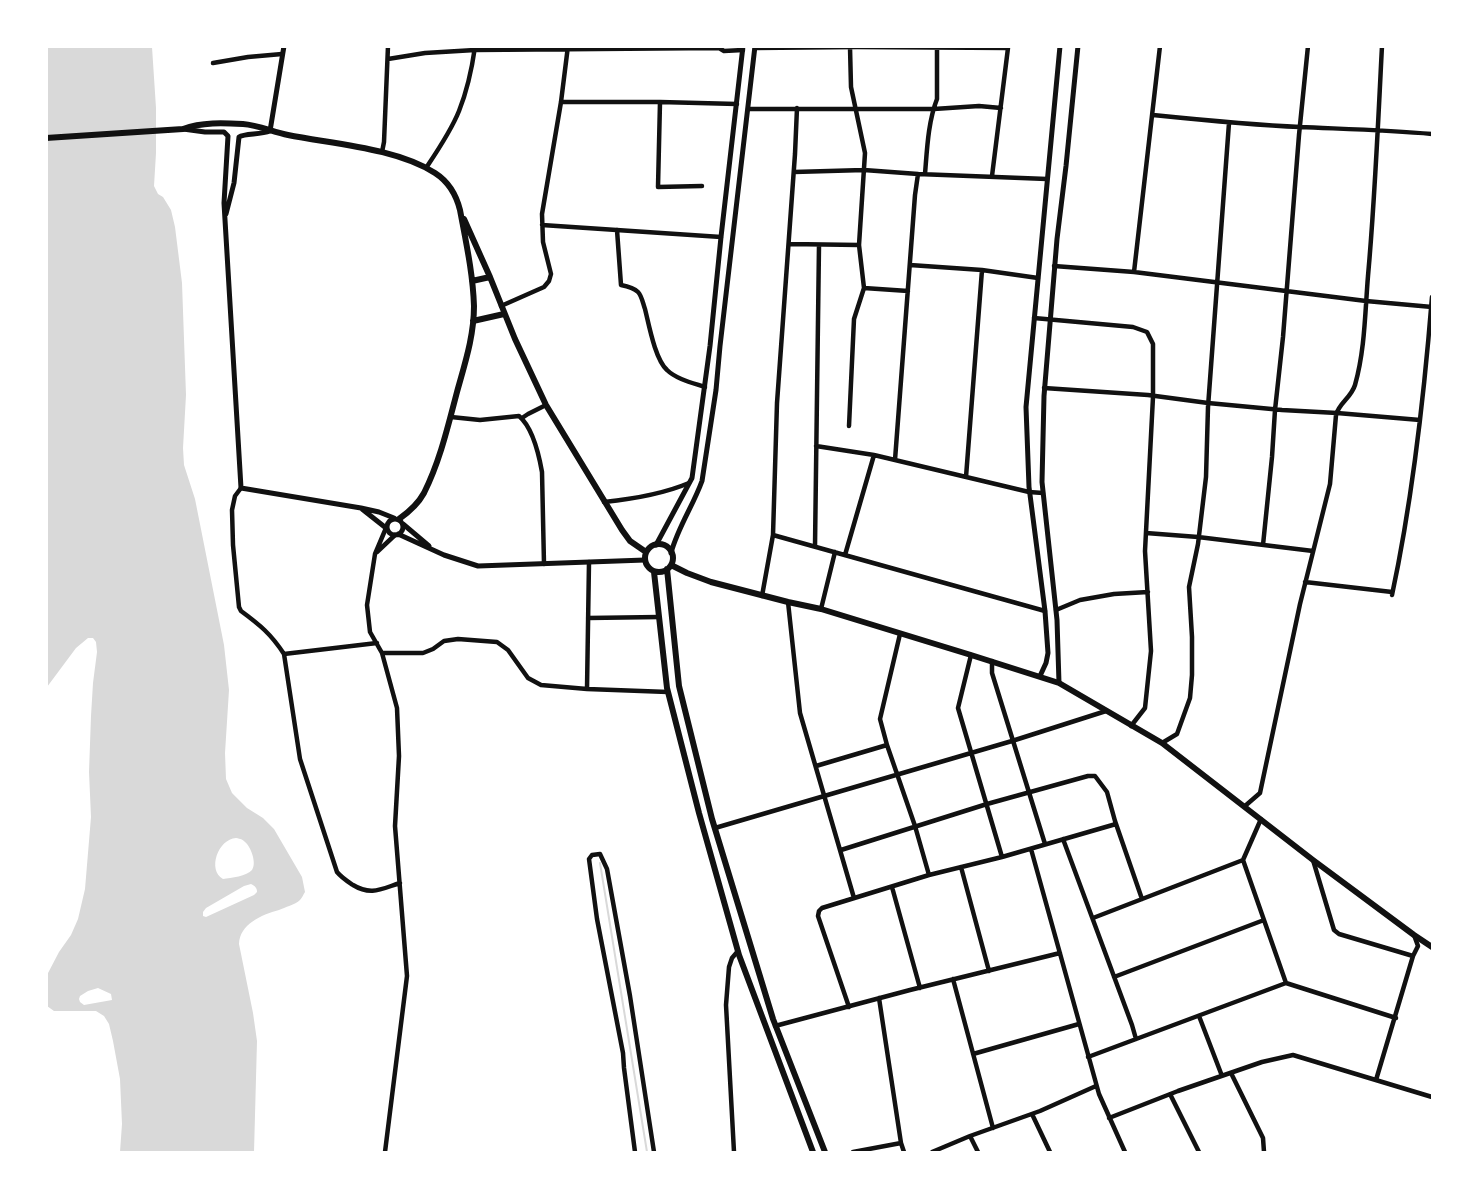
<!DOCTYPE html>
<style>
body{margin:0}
#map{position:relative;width:1479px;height:1199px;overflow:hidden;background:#fff;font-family:"IBM Plex Sans",sans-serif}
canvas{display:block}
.frame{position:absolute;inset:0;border:48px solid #fff;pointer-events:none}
</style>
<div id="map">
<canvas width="1479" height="1199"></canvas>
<div class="frame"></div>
</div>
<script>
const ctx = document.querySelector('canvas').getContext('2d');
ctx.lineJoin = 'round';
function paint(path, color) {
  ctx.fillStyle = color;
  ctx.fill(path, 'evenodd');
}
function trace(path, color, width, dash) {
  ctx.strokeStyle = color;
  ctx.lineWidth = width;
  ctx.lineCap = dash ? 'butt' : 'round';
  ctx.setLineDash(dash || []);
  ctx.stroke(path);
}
const water = new Path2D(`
 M47,47h105l4,61v45l-2,33 4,8 5,3 8,13 4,17 7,56 4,112 -3,53 1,17 11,34 29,146 5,45 -4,63 1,26 6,14 15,15 16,10 11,11 28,48 3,15c-2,3 -3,6 -5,8 -5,5 -15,7 -21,10 -18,5 -39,14 -40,34l14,69 4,28 -3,111h-134l2,-28 -2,-45 -7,-38 -4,-17 -5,-8 -8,-5h-42l-7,-5v-31l12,-23 12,-17 7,-16 7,-30 6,-72 -2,-45 2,-56 2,-33 4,-31 -1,-10 -3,-4h-5l-12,10 -29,39zM236,838c5,1 6,1 9,4 6,5 12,21 7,28 -5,6 -21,8 -29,9 -16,-9 -5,-40 13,-41zM251,884c4,2 6,4 6,8l-3,3 -48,22 -3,-1v-4l3,-4 38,-22zM98,988l13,6 1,6 -28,5 -4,-3 -1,-3 1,-3 8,-5z`);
const stream = new Path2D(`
 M600,863l47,289`);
const minor = new Path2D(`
 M755,48l102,-1 151,1
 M388,59l37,-6 50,-3 244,-2 5,3 19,-1
 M213,63l35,-6 34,-3
 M561,102h99l77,2
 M660,102l-2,85 44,-1
 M748,109h186l45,-3 22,2
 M1153,115c49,5 98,10 147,12 44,2 88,3 132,7
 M382,152l2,-10 4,-96
 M426,168c12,-18 25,-37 33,-57 8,-20 13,-43 16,-64
 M794,172l70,-2 54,4 129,5
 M925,174c2,-24 3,-52 12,-75v-51
 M992,176l16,-128
 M542,225l179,12
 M617,230l4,55c5,1 13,3 17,7 4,4 5,12 7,17 4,16 10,50 22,61 9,9 26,13 38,17
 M789,244l70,1
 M910,265l72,5 56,8
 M1054,266l80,6 232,29 66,6
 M1134,272l26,-226
 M864,288l44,3
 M501,306l43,-19 5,-6 2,-7 -8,-32 -1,-28 19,-112 7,-56
 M1034,318l99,9 14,5 6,12v53l-8,154 6,100 -6,57 -14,18
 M1044,388l104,7 60,8 74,7 55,3 83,7
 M451,417l29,3 39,-4c13,11 20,39 23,56l2,92
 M522,418l6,-4 18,-9
 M849,426l5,-107 10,-31 -5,-43 6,-92 -14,-66 -1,-40
 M816,446l58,9 155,37 14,1
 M895,460l20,-265 3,-21
 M966,477l16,-207
 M241,488l-6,8 -3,14 1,35 6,62 2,4c19,14 30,23 43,43l93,-11
 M604,502c29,-3 59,-8 85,-19
 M1146,533l52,4 115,14
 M773,535l272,76
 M1263,545l9,-88 3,-47 8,-73 16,-202 9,-89
 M815,546l4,-301
 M377,552l18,-17
 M845,555l29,-100
 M1305,582l87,10
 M1392,595c21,-98 32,-198 40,-298
 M762,596l11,-61 4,-132 18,-249 2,-46
 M788,602l12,111 54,185
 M821,609l14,-57
 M1056,610l24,-10 34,-6 34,-2
 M588,618l71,-1
 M900,634l-20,85 7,26 28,81 14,49
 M382,653h41l10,-4 11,-8 14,-2 39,3 11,8 20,28 13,7 46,4 81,3
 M284,654l16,105 37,113c5,6 10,9 16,13 18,11 28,4 47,-2
 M971,655l-13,53 44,149
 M992,661v12l53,171
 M587,689l2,-127
 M1162,743l15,-9 13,-36 2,-23v-38l-3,-50 9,-43 8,-67 2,-70 21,-284
 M816,766l71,-21
 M1245,806l15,-13 40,-189 30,-120 6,-69c3,-12 15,-17 19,-30 10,-35 10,-73 13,-109 7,-77 10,-153 14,-230
 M1261,819l-18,41 43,123
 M715,828l297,-87 94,-30
 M1063,839l69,186 4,14
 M1031,849l68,245 26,58
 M841,850l146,-46 101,-28h7l12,16 8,29 27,78
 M1313,860l21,70 5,4 74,22
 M961,867l28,104
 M892,887l28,101
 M1093,918l150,-58
 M1114,977l150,-57
 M953,979l40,149
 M879,998l22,145 3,9
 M849,1007l-31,-91 1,-5 3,-3 107,-33 73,-18 114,-33
 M1199,1016l23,60
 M775,1026l135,-36 150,-37
 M973,1054l106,-30
 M1088,1057l198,-74 110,35
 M1231,1073l32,65 1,14
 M1376,1080l37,-124 5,-10 -4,-11
 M1170,1094l29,58
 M1032,1114l18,38
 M1109,1118l69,-27 84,-29 31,-7 139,42
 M970,1136l8,16
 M385,1152l22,-176 -12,-150 4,-70 -2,-48 -15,-55 -12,-21 -3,-27 8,-51 11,-26
 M635,1152l-11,-84 -1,-15 -26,-134 -8,-60 3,-4 8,-1 7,15 23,127 24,156
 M734,1152l-8,-147 3,-38 3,-9 6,-7
 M853,1152l48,-9
 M932,1152l38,-16 70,-25 56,-25`);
const tertiary = new Path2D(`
 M183,129l22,3h19l4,4 -4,67 17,285 120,20 18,4 15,6
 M226,214l8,-31 5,-46c6,-4 21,-2 31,-6l14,-85
 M362,509l24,19
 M387 527a8 8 0 1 1 16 0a8 8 0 1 1-16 0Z
 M403,524l26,22
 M398,534l46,21 34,11 167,-6
 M656,545l36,-67 18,-132 11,-109 22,-191
 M671,553c7,-26 22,-47 31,-72l14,-91 4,-44 35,-300
 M1040,676l6,-13 2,-10 -3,-42 -16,-124 -3,-80 34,-361
 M1059,683l-2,-63 -15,-138 2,-86 13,-157 9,-73 12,-120`);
const secondary = new Path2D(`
 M46,138l137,-9c19,-7 40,-6 60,-5 15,1 30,8 45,11 45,9 108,13 147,38 14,9 21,21 25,37 6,32 13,64 14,96 0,30 -9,57 -17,86 -9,34 -17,69 -33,101 -6,11 -15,19 -25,26
 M464,219l26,58 25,62 31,66 76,125 8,11 16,11
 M472,281l18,-4
 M473,321l31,-7
 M645 558a14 14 0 1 1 28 0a14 14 0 1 1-28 0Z
 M671,565l16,8 24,9 77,20 33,7 150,46 88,28 103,60 151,117 101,75 18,12
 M667,569l12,117 33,133 61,200 52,133
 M654,572l13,116 32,125 40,142 74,197`);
paint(water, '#d9d9d9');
trace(stream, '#d9d9d9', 2);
trace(minor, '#111', 4.5);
trace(tertiary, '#111', 5);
trace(secondary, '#111', 6);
</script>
